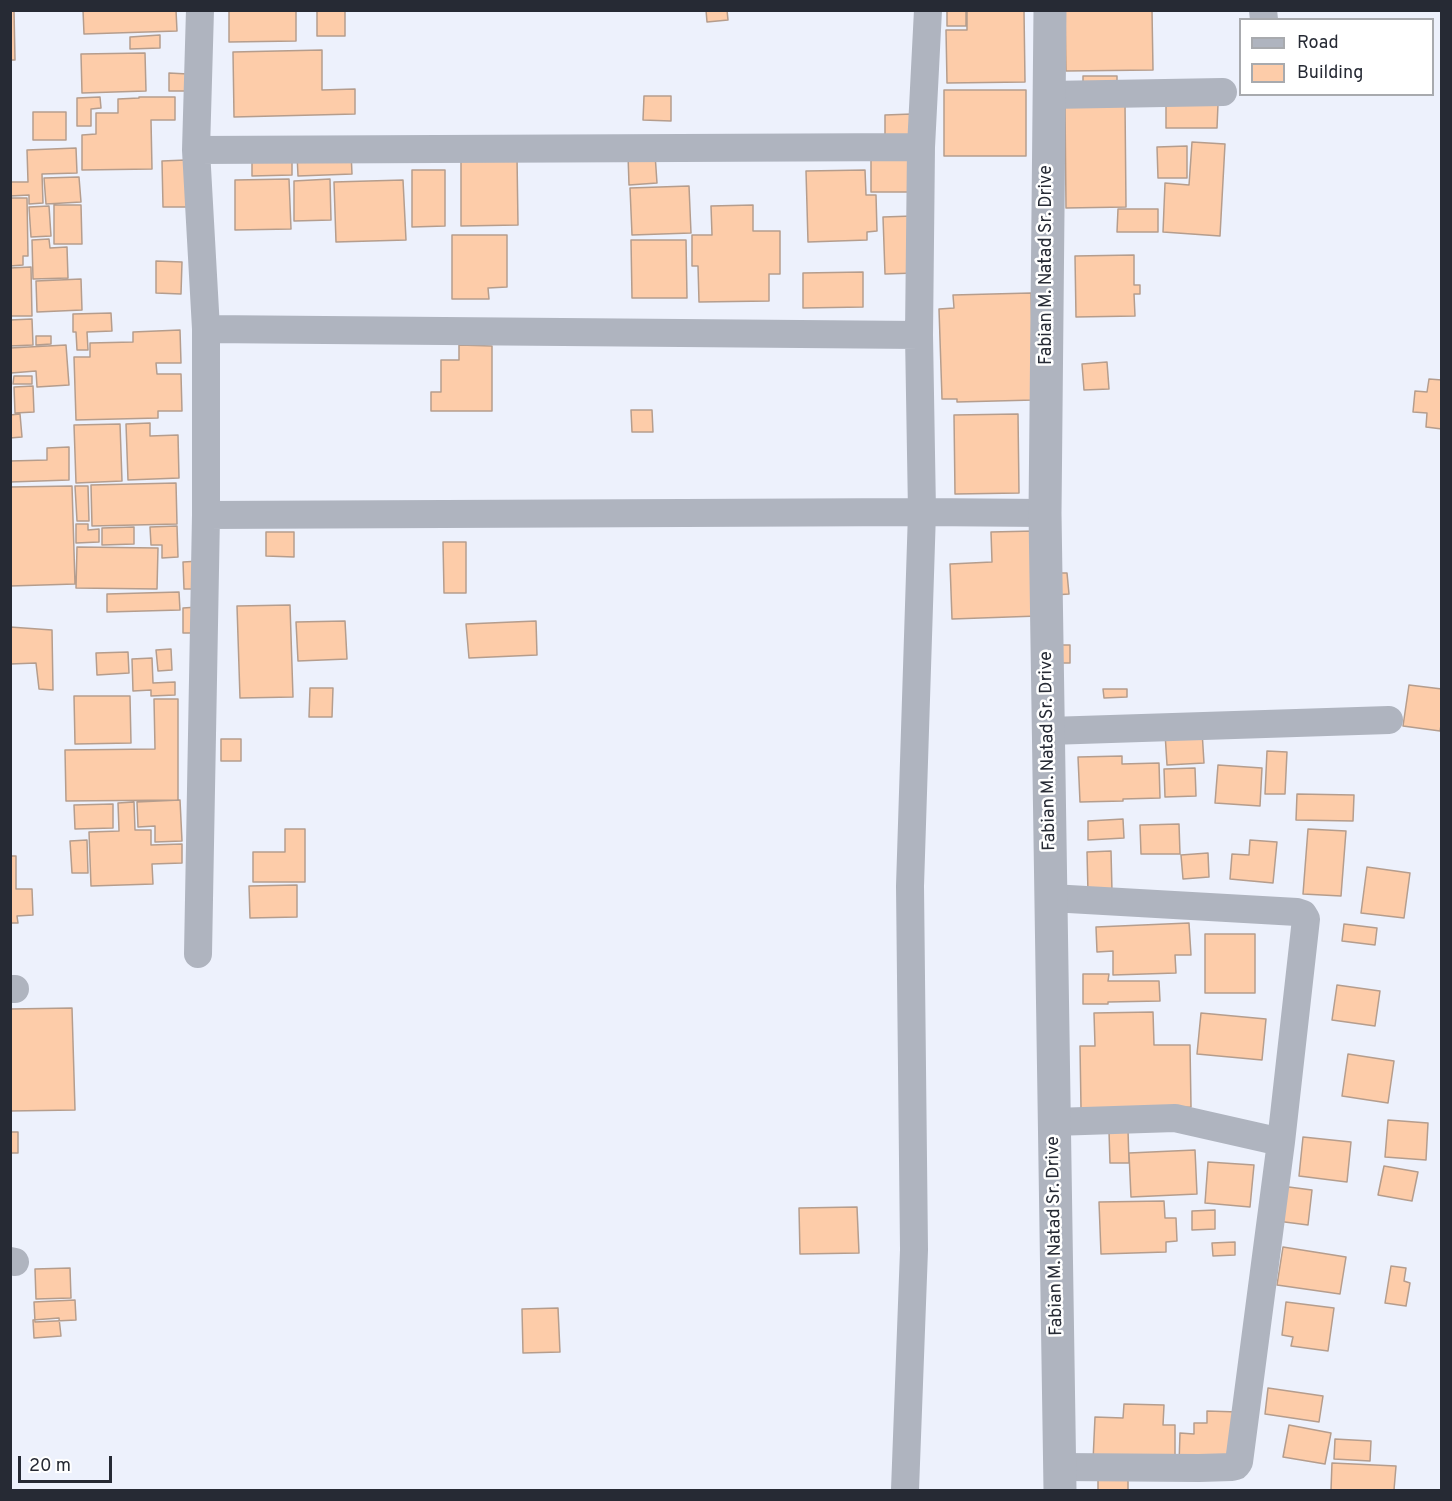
<!DOCTYPE html>
<style>
body{margin:0}
#map{position:relative;width:1452px;height:1501px;overflow:hidden;background:#edf1fc;font-family:Overpass,sans-serif}
canvas{display:block}
.frame{position:absolute;inset:0;border:12px solid #262a34;pointer-events:none}
.legend{position:absolute;left:1239px;top:18px;width:195px;height:78px;box-sizing:border-box;background:#fff;border:2px solid #a8aaae;margin:0;padding:8px 10px;list-style:none;font-size:18px;color:#262a34}
.legend li{display:flex;align-items:center;gap:12px;height:30px}
.legend b{width:30px;border:2px solid #a8aaae}
.scale{position:absolute;left:18px;top:1456px;width:94px;height:27px;box-sizing:border-box;border:3px solid #262a34;border-top:0;padding-left:8px;font-size:18px;line-height:21px;white-space:nowrap;color:#262a34;-webkit-text-stroke:4px #fff;paint-order:stroke}
</style>
<div id="map">
<canvas width="1452" height="1501"></canvas>
<div class="frame"></div>
<ul class="legend">
<li><b style="height:8px;background:#afb4bf"></b>Road</li>
<li><b style="height:16px;background:#fdcca9"></b>Building</li>
</ul>
<div class="scale">20 m</div>
</div>
<script>
const ctx = document.querySelector('canvas').getContext('2d');
ctx.lineJoin = 'round';
function paint(path, color) {
  ctx.fillStyle = color;
  ctx.fill(path, 'evenodd');
}
function trace(path, color, width, dash) {
  ctx.strokeStyle = color;
  ctx.lineWidth = width;
  ctx.lineCap = dash ? 'butt' : 'round';
  ctx.setLineDash(dash || []);
  ctx.stroke(path);
}
function write(font, color, halo, rows, align = 'center') {
  ctx.font = font + ' Overpass,sans-serif';
  ctx.lineWidth = 5;
  ctx.setLineDash([]);
  ctx.textBaseline = 'middle';
  ctx.strokeStyle = halo;
  ctx.fillStyle = color;
  for (const [text, x, y, turn = 0] of rows) {
    ctx.save();
    ctx.translate(x, y);
    ctx.rotate((+turn || 0) * Math.PI / 180);
    ctx.textAlign = isNaN(turn) ? turn : align;
    if (halo) ctx.strokeText(text, 0, 0);
    ctx.fillText(text, 0, 0);
    ctx.restore();
  }
}
const building = new Path2D(`
 M10,10h4l1,50h-5z
 M83,10h93l1,21 -93,3z
 M229,10h67v31l-67,1z
 M317,10h28v26h-28z
 M706,10h21l1,10 -21,2z
 M947,10h19v16h-19z
 M967,10h57l1,72 -78,1 -1,-53h21z
 M1065,10h87l1,60 -87,1z
 M160,35v13l-30,1v-12z
 M322,50v40l33,-1v25l-121,3 -1,-65z
 M145,53l1,38 -64,2 -1,-39z
 M169,73l19,1v17h-19z
 M1083,76h34v15h-34z
 M944,90h82v66h-82z
 M644,96h27v25l-28,-1z
 M100,97l1,11 -10,1v17h-14v-28z
 M139,97h36v23h-24l1,49 -70,1v-35l14,-1v-21h22v-14l21,-1z
 M1125,103l1,104 -60,1 -1,-104z
 M1166,104h52l-1,24h-51z
 M33,112h33v28h-33z
 M912,114l1,25h-28v-24z
 M1192,142l33,2 -5,92 -57,-4 2,-49 24,2z
 M1187,146v32h-29l-1,-31z
 M76,148l1,25 -35,1 1,29 -14,1v-9l-19,1v-14h18l-1,-32z
 M351,152l1,22 -54,2 -1,-22z
 M655,154l2,29 -28,2 -1,-30z
 M292,155v20l-40,1v-20z
 M461,156h56l1,69 -57,1z
 M871,157h42l-1,35h-41z
 M186,160l1,47h-24l-1,-46z
 M412,170h33v56l-33,1z
 M865,170l1,25h10l1,36 -10,1v8l-59,2 -2,-71z
 M79,177l2,25 -35,2 -2,-26z
 M289,179l2,50 -56,1v-50z
 M330,179l1,41 -37,1v-40z
 M403,180l3,60 -70,2 -2,-60z
 M689,186l2,47 -59,2 -2,-47z
 M10,198h17l1,58h-5v9l-13,1z
 M54,205h27l1,39h-28z
 M753,205v26h27v43h-11v27l-70,1 -1,-36h-6v-31h20l-1,-29z
 M49,206l2,30 -20,1 -2,-30z
 M1118,209h40v23h-41z
 M913,216l2,57 -30,1 -2,-57z
 M452,235h55v52l-19,1 1,11h-37z
 M49,239l1,9 17,-1 1,31 -35,1 -1,-39z
 M631,240h55l1,58h-55z
 M1134,255v30h6v9h-6l1,22 -59,1 -1,-61z
 M156,261l26,1 -1,32 -25,-1z
 M31,267l1,49h-22v-48z
 M863,272v35l-60,1v-35z
 M81,279l1,31 -45,2 -1,-31z
 M1031,293l3,107 -77,2v-3h-15l-3,-90 15,-1 -1,-13z
 M111,313l1,18 -25,1 1,18h-11l-1,-18h-3v-18z
 M32,319l1,26 -23,1v-26z
 M180,330l1,33h-25l1,11h24l1,37h-24v7l-82,2 -2,-63h16v-14l43,-1v-10z
 M36,336h15v8l-15,1z
 M66,345l3,40 -32,2 -1,-16 -25,2 -1,-25z
 M459,345l33,1v65h-61v-19h10v-32h18z
 M1107,362l2,27 -25,1 -2,-26z
 M14,376h18v8h-19z
 M1429,379l13,1v49l-16,-2 1,-14 -14,-1 2,-21 12,1z
 M33,386l1,26 -19,1 -1,-26z
 M631,410h21l1,22h-21z
 M20,414l2,23 -12,1v-23z
 M1018,414l1,79 -64,1 -1,-79z
 M150,423v13l28,-1 1,43 -51,2 -2,-56z
 M120,424l2,57 -46,2 -2,-58z
 M69,447v33l-59,2v-21l37,-1v-12z
 M176,483l1,41 -85,2 -1,-41z
 M72,486l3,98 -65,2v-99z
 M75,486h13l1,35h-12z
 M76,524h12v6l11,-1v13l-23,1z
 M177,526l1,31 -16,1v-13h-11l-1,-18z
 M134,527v17l-32,1v-17z
 M1035,531l3,85 -86,3 -2,-55 42,-2 -1,-30z
 M266,532h28v25l-28,-1z
 M443,542h23v51h-22z
 M77,547l81,1 -1,41 -81,-1z
 M200,561l1,28h-17l-1,-27z
 M1053,573h14l2,21 -15,1z
 M179,592l1,18 -73,2v-18z
 M290,605l3,92 -53,1 -3,-92z
 M198,607v26h-15v-25z
 M345,621l2,38 -49,2 -2,-39z
 M536,621l1,34 -68,3 -3,-34z
 M10,627l42,3 1,60 -14,-1 -3,-26 -26,1z
 M1058,645h12v18h-12z
 M171,649l1,21 -14,1 -2,-21z
 M128,652l1,21 -32,2 -1,-22z
 M152,658l1,25 22,-1v13l-24,1v-6l-18,1 -1,-32z
 M1409,685l33,4v31l-2,11 -37,-5z
 M310,688h23l-1,29h-23z
 M1103,689h24v8l-23,1z
 M74,696h56l1,47 -56,1z
 M154,699h24v101l-112,1 -1,-51 90,-1z
 M1202,731l2,32 -37,2 -2,-32z
 M221,739h20v22h-20z
 M1267,751l20,1 -2,42h-20z
 M1122,756v8l37,-1 1,35 -37,1v2l-43,1 -2,-45z
 M1218,765l44,3 -2,38 -45,-3z
 M1195,768l1,28 -31,1 -1,-28z
 M1297,794l57,1 -1,26 -57,-1z
 M180,800l2,41 -27,1v-16l-17,1 -1,-25z
 M134,802l1,28h16v15l31,-1v19l-30,1 1,20 -62,2 -2,-54 30,-1 -1,-28z
 M113,804v24l-38,1 -1,-24z
 M1123,819l1,19 -36,2v-19z
 M1179,824l1,30h-39l-1,-29z
 M285,829h20v53h-52v-30h32z
 M1308,829l38,2 -5,65 -38,-2z
 M87,840l1,33h-16l-2,-32z
 M1250,840l27,2 -4,41 -43,-4 2,-25 17,1z
 M1111,851l1,41 -24,1 -1,-41z
 M1208,853l1,24 -26,2 -2,-24z
 M10,856h6v33h16l1,26 -16,1 1,7h-8z
 M1367,867l43,6 -6,45 -43,-5z
 M297,885v32l-47,1 -1,-32z
 M1189,923l2,32h-16l1,18 -63,2v-24l-16,1 -1,-25z
 M1344,924l33,4 -2,17 -33,-4z
 M1205,934h50v59h-50z
 M1083,974h26l-1,7h51l1,20 -52,1v2h-25z
 M1337,985l43,6 -5,35 -43,-6z
 M72,1008l3,102 -65,1v-102z
 M1153,1012l1,33h36l1,62 -110,2 -1,-63h15l-1,-33z
 M1201,1013l65,6 -4,41 -65,-6z
 M1348,1054l46,7 -6,42 -46,-7z
 M1388,1120l40,3 -2,37 -41,-3z
 M1128,1130l1,33h-19l-1,-32z
 M10,1132h8v21h-8z
 M1303,1137l48,5 -4,40 -48,-6z
 M1195,1150l2,44 -66,3 -2,-44z
 M1208,1162l46,3 -4,42 -45,-4z
 M1384,1166l34,6 -6,29 -34,-6z
 M1281,1186l31,4 -4,35 -31,-4z
 M1164,1201l1,17h11l1,23 -11,1v10l-65,2 -2,-52z
 M857,1207l2,46 -59,1 -1,-46z
 M1215,1210v19l-23,1v-19z
 M1235,1242v13l-22,1 -1,-13z
 M1283,1247l63,10 -6,37 -63,-9z
 M1391,1266l15,2 -2,13 6,2 -4,23 -21,-3z
 M70,1268l1,30 -35,1 -1,-30z
 M75,1300l1,20 -41,2 -1,-20z
 M1286,1302l48,6 -6,43 -37,-5 2,-9 -11,-2z
 M558,1308l2,44 -37,1 -1,-44z
 M59,1318l2,18 -27,2 -1,-18z
 M1268,1388l55,8 -4,26 -54,-8z
 M1124,1404l40,1 -1,20h12v38l-82,-2 2,-44 28,1z
 M1207,1411l31,1 -2,50 -57,2 1,-31 14,1v-11h13z
 M1289,1425l42,8 -6,31 -42,-7z
 M1335,1439l36,2 -1,20 -36,-2z
 M1332,1463l64,3 -2,24h-63z
 M1098,1477h30v13h-30z`);
const minor = new Path2D(`
 M1263,10l1,10
 M1049,95l174,-3
 M196,150l725,-3
 M206,329l713,6
 M206,515l716,-3 123,1
 M1049,731l340,-11
 M1051,898l246,14 6,2 3,5 -25,223 -42,320 -3,4 -4,1 -33,1 -139,-1
 M198,954l8,-439v-186l-10,-179 4,-140
 M10,989h5
 M1054,1122l121,-4 106,24
 M10,1261l5,1
 M905,1490l9,-240 -4,-364 12,-374 -3,-177 2,-188 7,-137`);
const tertiary = new Path2D(`
 M1050,10l-5,503 15,977`);
const streetNames = [
 ["Fabian M. Natad Sr. Drive",1047,265,-90],
 ["Fabian M. Natad Sr. Drive",1049,751,-91],
 ["Fabian M. Natad Sr. Drive",1056,1236,-91]
];
paint(building, '#fdcca9');
trace(building, '#b59d8d', 1.5);
trace(minor, '#afb4bf', 28);
trace(tertiary, '#afb4bf', 33);
write('18px', '#262a34', '#fff', streetNames);
</script>
